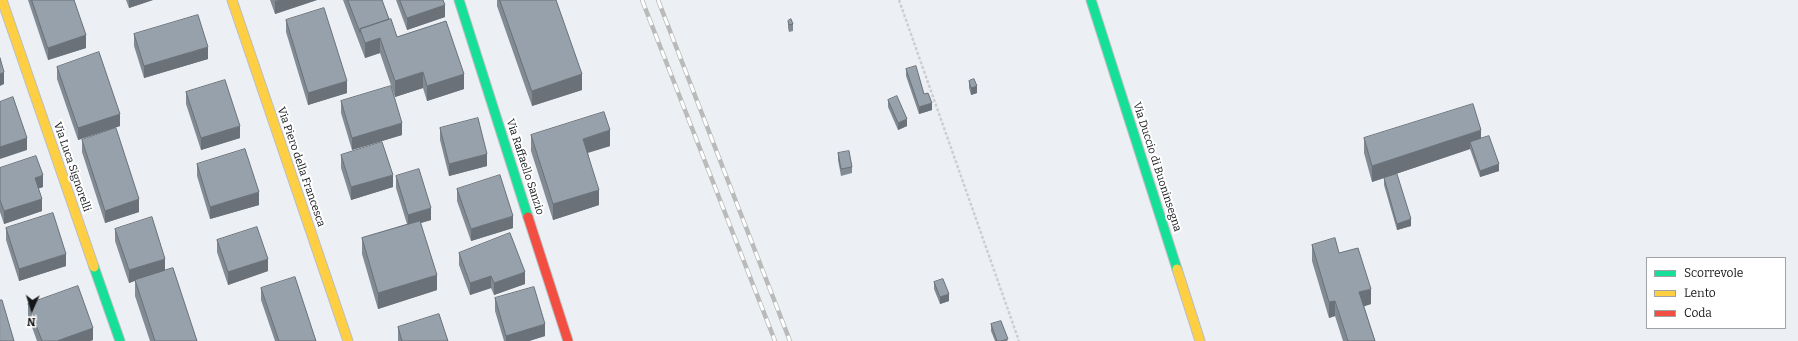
<!DOCTYPE html>
<style>
body{margin:0}
#map{position:relative;width:1798px;height:341px;overflow:hidden;background:#ecf0f4;font-family:Bitter,serif}
canvas{display:block}
.legend{position:absolute;left:1646px;top:257px;width:140px;height:72px;box-sizing:border-box;background:#fff;border:1px solid #a1a2a3;margin:0;padding:5px 7px;list-style:none;font-size:12px;color:#151719}
.legend li{display:flex;align-items:center;gap:8px;height:20px}
.legend b{width:20px;border:1px solid #a1a2a3}
.north{position:absolute;left:12px;top:289px;width:40px;height:40px;-webkit-text-stroke:3px #fff;paint-order:stroke;rotate:183deg;font-size:11px;font-weight:700;line-height:16px;text-align:center;color:#151719}
.north::after{content:'';display:block;margin:auto;width:14px;height:18px;background:#151719;clip-path:polygon(50% 0,100% 100%,50% 72%,0 100%)}
</style>
<div id="map">
<canvas width="1798" height="341"></canvas>
<ul class="legend">
<li><b style="height:5px;background:#16e098"></b>Scorrevole</li>
<li><b style="height:5px;background:#ffcf43"></b>Lento</li>
<li><b style="height:5px;background:#f24e42"></b>Coda</li>
</ul>
<div class="north">N</div>
</div>
<script>
const ctx = document.querySelector('canvas').getContext('2d');
ctx.lineJoin = 'round';
function trace(path, color, width, dash) {
  ctx.strokeStyle = color;
  ctx.lineWidth = width;
  ctx.lineCap = dash ? 'butt' : 'round';
  ctx.setLineDash(dash || []);
  ctx.stroke(path);
}
function paint(path, color) {
  ctx.fillStyle = color;
  ctx.fill(path, 'evenodd');
}
function write(font, color, halo, rows, align = 'center') {
  ctx.font = font + ' Bitter,serif';
  ctx.lineWidth = 4;
  ctx.setLineDash([]);
  ctx.textBaseline = 'middle';
  ctx.strokeStyle = halo;
  ctx.fillStyle = color;
  for (const [text, x, y, turn = 0] of rows) {
    ctx.save();
    ctx.translate(x, y);
    ctx.rotate((+turn || 0) * Math.PI / 180);
    ctx.textAlign = isNaN(turn) ? turn : align;
    if (halo) ctx.strokeText(text, 0, 0);
    ctx.fillText(text, 0, 0);
    ctx.restore();
  }
}
const path = new Path2D(`
 M899,0l120,341`);
const fast = new Path2D(`
 M459,0l69,217
 M1091,0l86,269
 M94,267l26,74`);
const slow = new Path2D(`
 M2,0l92,267
 M232,0l116,341
 M1177,269l23,72`);
const jam = new Path2D(`
 M528,217l40,124`);
const rail = new Path2D(`
 M642,0l133,341
 M658,0l132,341`);
const wall = new Path2D(`
 M28,0h46l12,48 -38,12z
 M126,0h27l-24,8z
 M270,0h47l-42,14z
 M343,0h39l7,19 8,18 67,52 -37,12 -4,-13 -28,9 -15,-44 -15,5 -5,-13z
 M396,0h47l2,17 -38,13z
 M497,0h59l26,90 -50,16 -35,-100z
 M286,20l61,73 -39,12 -22,-73z
 M788,21l5,3v7l-4,1 -1,-4z
 M134,34l74,25 -64,19 -10,-32z
 M57,67l63,59 -42,14 -21,-61z
 M906,69l18,25 8,16 -13,4 -13,-38z
 M969,81l8,12 -6,2 -2,-7z
 M186,92l54,46 -39,12 -15,-46z
 M888,100l19,26 -9,4 -10,-23z
 M341,101l61,34 -50,15 -11,-37z
 M440,128l47,38 -38,10 -9,-36z
 M531,135l79,11 -22,7 11,52 -46,15 -22,-69z
 M1364,138h117l18,33 -19,6 -10,-28 -98,33 -8,-29z
 M82,140l57,72 -34,11 -23,-71z
 M838,153l14,14v6l-11,3 -3,-16z
 M341,155l52,32 -42,13 -10,-32z
 M197,164l62,41 -49,14 -13,-43z
 M0,168l43,19 -5,1 4,23 -38,13 -4,-12z
 M396,176l35,44 -11,3 17,67 -59,19 -16,-55v-16l45,-14 -11,-36z
 M1384,178l27,48 -14,4 -13,-45z
 M457,189l56,39 -42,13 -14,-40z
 M6,228l60,38 -47,15 -13,-41z
 M115,229l50,42 32,70h-47l-15,-45v-16l-6,3 -14,-42z
 M217,240l51,31 -40,14 -11,-33z
 M1312,245l27,8 32,51 -7,2 11,35h-32l-8,-25 -6,2 -17,-57z
 M459,253l66,31 -31,11 -3,-7 -21,7 -11,-30z
 M934,282l15,19 -9,3 -6,-15z
 M261,288l55,53h-41l-14,-41z
 M495,298l50,38 -16,5h-25l-9,-30z
 M28,304l65,36 -3,1h-53l-9,-25z
 M991,324l17,17h-13l-4,-10z
 M398,327l50,14h-50z`);
const shadedWall = new Path2D(`
 M129,0h24l-24,8z
 M279,0h38l-42,14v-13z
 M445,5v12l-38,13v-12z
 M86,35v13l-38,12v-12z
 M380,38v15l-15,5v-15z
 M208,47v12l-64,19v-12z
 M4,72v12l-4,2v-12z
 M423,72v16l-28,9v-16z
 M464,74v15l-37,12v-15z
 M582,74v16l-50,16v-15z
 M347,81v12l-39,12v-12z
 M977,86v7l-6,2v-7z
 M932,103v7l-13,4v-7z
 M120,114v12l-42,14v-12z
 M907,119v7l-9,4v-7z
 M402,123v12l-50,15v-12z
 M240,126v12l-39,12v-12z
 M610,130v16l-27,8v-15z
 M1481,130v15l-11,-3v7l-98,33v-16z
 M27,138v12l-27,9v-12z
 M487,154v12l-38,10v-12z
 M1499,164v7l-19,6v-6z
 M43,175v12l-8,3v-12z
 M393,175v12l-42,13v-13z
 M599,190v15l-46,15v-16z
 M259,192v13l-49,14v-12z
 M42,199v12l-38,13v-13z
 M139,199v13l-34,11v-12z
 M431,208v12l-23,7v-12z
 M513,216v12l-42,13v-12z
 M1411,219v7l-14,4v-6z
 M66,254v12l-47,15v-12z
 M165,259v12l-36,12v-13z
 M268,259v12l-40,14v-13z
 M525,272v12l-31,11v-12z
 M437,275v15l-59,19v-16z
 M491,276v12l-21,7v-12z
 M1371,289v15l-12,4v-16z
 M949,294v7l-9,3v-7z
 M1335,301v15l-6,2v-16z
 M545,324v12l-16,5h-23v-5z
 M93,328v12l-3,1h-33z`);
const building = new Path2D(`
 M32,0h42l12,35 -38,13z
 M348,0h34l7,19 -29,10v3z
 M400,0h43l2,5 -38,13z
 M500,0h56l26,74 -50,17z
 M324,8l23,73 -39,12 -22,-73z
 M198,15l10,32 -64,19 -10,-32z
 M391,19l6,18 49,-16 18,53 -37,12 -4,-14 -28,9 -15,-43 -15,5 -5,-14z
 M791,19l2,5 -4,1 -1,-4z
 M99,52l21,62 -42,14 -21,-61z
 M0,58l4,14 -4,2z
 M916,66l8,28 4,-1 4,10 -13,4 -13,-38z
 M974,79l3,7 -6,2 -2,-7z
 M225,80l15,46 -39,12 -15,-46z
 M391,86l11,37 -50,15 -11,-37z
 M897,96l10,23 -9,4 -10,-23z
 M13,97l14,41 -27,9v-45z
 M1473,104l8,26 -109,36 -8,-28z
 M604,112l6,18 -27,9 16,51 -46,14 -22,-69z
 M478,118l9,36 -38,10 -9,-36z
 M116,128l23,71 -34,12 -23,-71z
 M1489,136l10,28 -19,7 -10,-29z
 M382,142l11,33 -42,12 -10,-32z
 M245,149l14,43 -49,15 -13,-43z
 M849,151l3,16 -11,2 -3,-16z
 M36,156l7,19 -8,3 7,21 -38,12 -4,-11v-32z
 M419,169l12,39 -23,7 -12,-39z
 M1397,174l14,45 -14,5 -13,-46z
 M500,175l13,41 -42,13 -14,-40z
 M53,213l13,41 -47,15 -13,-41z
 M152,217l13,42 -36,11 -14,-41z
 M420,221l17,54 -59,18 -16,-55z
 M257,227l11,32 -40,13 -11,-32z
 M510,233l15,39 -31,11 -3,-7 -21,7 -11,-30z
 M1335,238l4,15 19,-5 13,41 -12,3 16,49h-27l-13,-40 -6,1 -17,-57z
 M173,268l24,73h-42l-20,-61z
 M295,277l21,64h-37l-18,-53z
 M943,279l6,15 -9,3 -6,-15z
 M78,286l15,42 -36,13h-15l-14,-37z
 M534,287l11,37 -39,12 -11,-38z
 M0,300h2l12,41h-14z
 M439,314l9,27h-46l-4,-14z
 M1001,321l7,18 -7,2h-4l-6,-17z`);
const streetNames = [
 ["Via Luca Signorelli",72,167,71],
 ["Via Piero della Francesca",301,167,71],
 ["Via Raffaello Sanzio",525,167,72],
 ["Via Duccio di Buoninsegna",1157,167,72]
];
trace(fast, '#babec1', 11);
trace(slow, '#babec1', 11);
trace(jam, '#babec1', 11);
trace(path, '#cdced0', 2.5, [3, 2]);
trace(fast, '#16e098', 9);
trace(slow, '#ffcf43', 9);
trace(jam, '#f24e42', 9);
trace(rail, '#bababb', 4.5);
trace(rail, '#fff', 3, [9]);
paint(wall, '#828a93');
paint(shadedWall, '#6a7178');
paint(building, '#97a1ab');
trace(building, '#6a7178', 1);
write('11px', '#151719', '#fff', streetNames);
</script>
